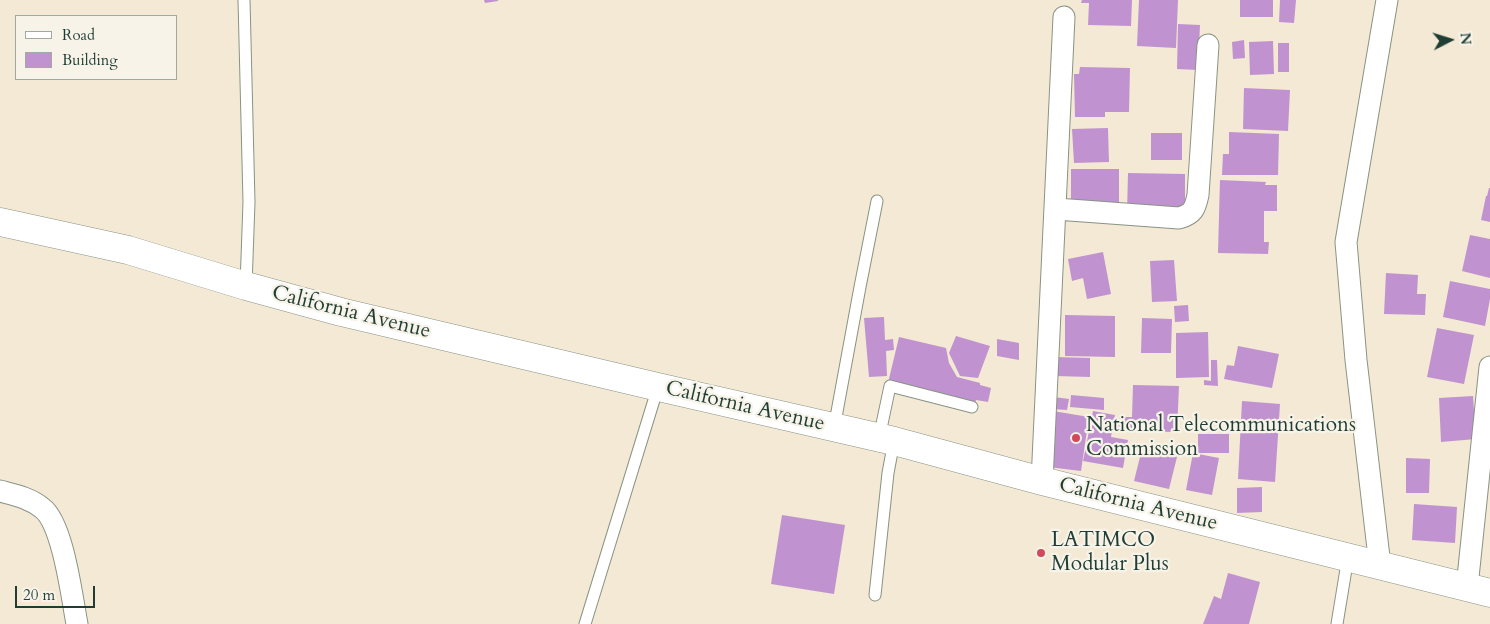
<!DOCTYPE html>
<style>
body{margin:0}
#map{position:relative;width:1490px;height:624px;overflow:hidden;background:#f3e9d4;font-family:Cardo,serif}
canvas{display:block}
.legend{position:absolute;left:15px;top:15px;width:162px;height:65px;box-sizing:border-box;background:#f7f3e8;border:1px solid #a1aaa0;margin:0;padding:6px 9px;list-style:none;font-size:15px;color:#1f3d34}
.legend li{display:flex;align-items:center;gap:10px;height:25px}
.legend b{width:25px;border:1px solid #a1aaa0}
.north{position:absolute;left:1425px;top:15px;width:50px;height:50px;-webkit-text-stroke:4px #f7f3e8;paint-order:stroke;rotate:85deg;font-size:14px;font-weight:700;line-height:20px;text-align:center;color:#1f3d34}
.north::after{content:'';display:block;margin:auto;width:18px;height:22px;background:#1f3d34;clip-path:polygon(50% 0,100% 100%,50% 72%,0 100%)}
.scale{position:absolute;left:15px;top:586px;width:80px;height:22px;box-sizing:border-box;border:2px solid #1f3d34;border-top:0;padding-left:6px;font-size:15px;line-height:18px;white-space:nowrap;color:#1f3d34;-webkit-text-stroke:4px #f7f3e8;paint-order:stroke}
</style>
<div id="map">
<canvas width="1490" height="624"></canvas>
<ul class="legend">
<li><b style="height:6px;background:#fff"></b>Road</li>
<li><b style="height:14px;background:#c093d0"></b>Building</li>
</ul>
<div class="north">N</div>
<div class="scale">20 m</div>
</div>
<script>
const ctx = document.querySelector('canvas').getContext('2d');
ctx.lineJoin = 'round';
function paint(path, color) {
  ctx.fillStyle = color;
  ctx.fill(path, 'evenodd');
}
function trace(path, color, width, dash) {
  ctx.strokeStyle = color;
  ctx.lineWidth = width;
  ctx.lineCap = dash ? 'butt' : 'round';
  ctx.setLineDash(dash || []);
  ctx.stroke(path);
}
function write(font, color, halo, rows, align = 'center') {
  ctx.font = font + ' Cardo,serif';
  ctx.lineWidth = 4.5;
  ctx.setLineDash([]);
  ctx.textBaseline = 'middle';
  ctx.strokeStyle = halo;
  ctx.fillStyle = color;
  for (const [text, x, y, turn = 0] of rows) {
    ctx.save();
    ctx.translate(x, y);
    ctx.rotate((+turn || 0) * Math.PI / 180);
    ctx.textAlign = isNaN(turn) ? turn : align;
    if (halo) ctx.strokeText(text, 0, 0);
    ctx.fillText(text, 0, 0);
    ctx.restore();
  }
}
const building = new Path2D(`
 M484,0h14v1l-13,2z
 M1082,0h50l-1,26 -43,-1 1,-22h-8z
 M1139,0h39l-2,48 -39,-2z
 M1240,0h33v17h-33z
 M1280,0h16l-2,23 -15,-1z
 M1178,24l22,1 -2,45 -21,-1z
 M1244,40l1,18 -12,1 -1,-17z
 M1273,41l1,33 -24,1 -1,-33z
 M1278,43h11v29h-11z
 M1080,67l50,1 -1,44h-24v5h-30l-1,-43h5z
 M1244,88l46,2 -2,41 -45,-2z
 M1108,128l1,34 -35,1 -2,-34z
 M1229,132l50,2 -1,41h-56l1,-21h6z
 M1151,133h31v27h-31z
 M1071,169h48v38h-48z
 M1128,173l57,1v40l-58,-1z
 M1220,180l46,2 -1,3h12v26h-13v31h5l-1,12 -50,-1z
 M1489,188h1v34l-9,-2 5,-24h1z
 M1470,235l20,4v39l-28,-7z
 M1103,252l8,42 -24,5 -4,-21 -11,3 -4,-22z
 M1174,260l3,41 -25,1 -2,-41z
 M1386,273l32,2 -1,19h9l-1,21 -41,-1z
 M1450,281l40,8v10l-5,27 -42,-9z
 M1188,305l1,16 -14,1 -1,-16z
 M1065,315l50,1v41l-50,-1z
 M884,317l1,23 8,-1 1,11 -8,1 1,25 -18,1 -5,-59z
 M1142,318l30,1 -1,34h-30z
 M1437,328l37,7 -10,49 -37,-7z
 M1208,332l1,45 -33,1v-45z
 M956,336l34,10 -12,32 -18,-2 -11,-23z
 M899,337l47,11 3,15 8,14 23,6v2l11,3 -3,14 -12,-2 -1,3 -87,-20z
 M997,339l22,4v17l-22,-4z
 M1238,346l41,8 -7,34 -48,-9 3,-14 7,1z
 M1055,357l35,1v19l-35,-1z
 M1211,360h6l1,26 -14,-1v-5l7,1z
 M1133,385l46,1 -2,46 -59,-1 1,-14h13z
 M1071,395l33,3v12l-34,-3z
 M1473,396l3,43 -35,3 -2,-44z
 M1054,397l15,2 -2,11 -15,-1z
 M1242,401l38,3 -5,78 -37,-3z
 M1053,411l36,6 -8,54 -33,-4z
 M1093,411l22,4 -4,22 17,3 -5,28 -40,-7z
 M1198,434h31v19h-31z
 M1142,449l35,8 -8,32 -35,-8z
 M1193,453l26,5 -7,37 -26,-5z
 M1406,458l24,1 -1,34h-23z
 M1262,487v25l-25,1v-25z
 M1414,504l43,3 -2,36 -43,-3z
 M782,515l63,10 -11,69 -63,-10z
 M1228,573l32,9 -11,42h-46l11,-28 7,3z`);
const lane = new Path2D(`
 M244,0l5,202 -3,84
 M834,428l26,-141 17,-86
 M879,438l11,-52 82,21
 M875,595l13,-122 6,-32
 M585,624l73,-237
 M1337,624l11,-67`);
const street = new Path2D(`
 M1056,209l123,9c14,-4 16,-9 19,-23l10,-150
 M1042,481l22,-464
 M0,491c15,4 30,7 42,17 21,15 30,90 35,116
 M1380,566l-24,-206 -10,-118 41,-242
 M1467,587l23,-220`);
const secondary = new Path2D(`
 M0,222l128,28 118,36 95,26 317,75 236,54 148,40 448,112`);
const markers = [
 [1076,438,5,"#d1495b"],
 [1041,553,5,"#d1495b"]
];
const streetNames = [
 ["California Avenue",351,313,14],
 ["California Avenue",745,407,13],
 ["California Avenue",1138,505,14]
];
const poiNames = [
 ["National Telecommunications",1086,426],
 ["Commission",1086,450],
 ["LATIMCO",1051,541],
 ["Modular Plus",1051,565]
];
paint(building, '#c093d0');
trace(lane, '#899384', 13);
trace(street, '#899384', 23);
trace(secondary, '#899384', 29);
trace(lane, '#fff', 11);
trace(street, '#fff', 21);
trace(secondary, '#fff', 28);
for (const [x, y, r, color] of markers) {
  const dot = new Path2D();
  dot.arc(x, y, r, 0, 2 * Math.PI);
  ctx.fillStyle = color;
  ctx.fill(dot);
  trace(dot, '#f7f3e8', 2);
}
write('21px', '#1f3d34', '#f7f3e8', streetNames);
write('21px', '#1f3d34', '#f7f3e8', poiNames, 'left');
</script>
